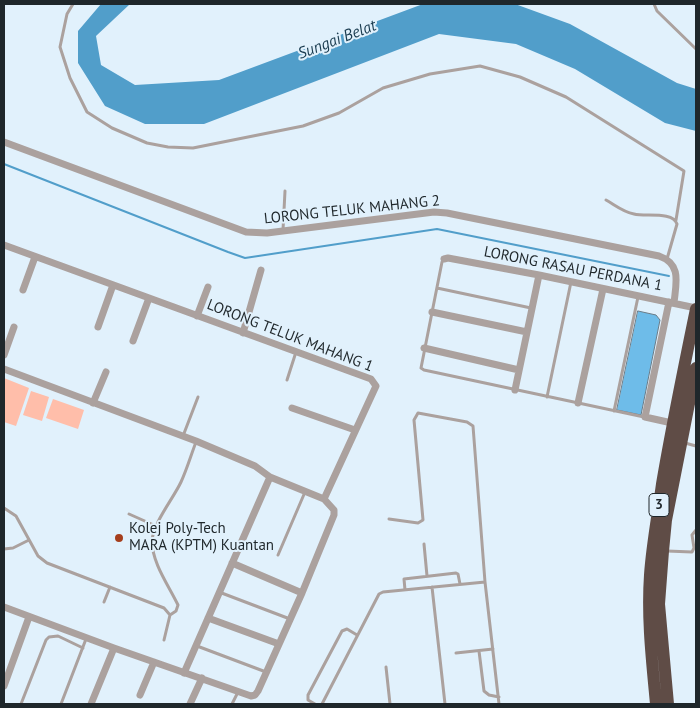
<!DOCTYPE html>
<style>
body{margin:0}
#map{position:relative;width:700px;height:708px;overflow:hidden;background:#e1f1fc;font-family:"PT Sans",sans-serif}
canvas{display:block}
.frame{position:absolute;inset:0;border:5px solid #1f272b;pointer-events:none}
</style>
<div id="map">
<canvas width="700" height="708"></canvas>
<div class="frame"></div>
</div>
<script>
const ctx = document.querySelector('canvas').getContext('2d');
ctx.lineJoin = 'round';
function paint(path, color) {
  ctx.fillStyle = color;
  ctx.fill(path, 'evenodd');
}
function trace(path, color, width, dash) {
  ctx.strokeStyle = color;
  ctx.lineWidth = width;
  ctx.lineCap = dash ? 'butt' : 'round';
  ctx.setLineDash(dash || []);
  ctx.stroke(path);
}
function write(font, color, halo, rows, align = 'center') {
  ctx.font = font + ' "PT Sans",sans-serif';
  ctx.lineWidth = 4;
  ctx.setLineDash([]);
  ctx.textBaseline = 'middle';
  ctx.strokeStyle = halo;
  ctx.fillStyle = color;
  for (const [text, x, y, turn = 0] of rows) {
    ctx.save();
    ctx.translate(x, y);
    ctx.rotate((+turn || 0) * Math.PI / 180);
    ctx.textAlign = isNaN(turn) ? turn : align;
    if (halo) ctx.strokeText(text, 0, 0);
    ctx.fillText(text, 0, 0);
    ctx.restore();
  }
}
const green = new Path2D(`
 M4,378l25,10 -13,38 -12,-4z
 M31,391l18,6 -7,24 -19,-6z
 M53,399l31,11 -6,19 -32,-11z`);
const water = new Path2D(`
 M101,4h29l-34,32 5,29 34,20 84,-5 204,-76h92l55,20 107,59 19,6v42l-31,-8 -90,-54 -59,-25 -77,-10 -235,90h-59l-40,-18 -27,-43v-32z`);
const stream = new Path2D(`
 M4,164l224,88 17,6 192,-29 232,47`);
const building = new Path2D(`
 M638,311l18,4 4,5 -19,95 -24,-5z`);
const lane = new Path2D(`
 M73,4l-6,10 -7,33 10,31 17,34 25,16 35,15 21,4 25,1 110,-22 36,-13 44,-25 47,-14 50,-8 40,11 46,20 118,74 -8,49
 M654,4l3,7 39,38
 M606,200c9,5 17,12 28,14 11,3 39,-3 43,10l-10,35
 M283,230l2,-39
 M444,259l-2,3 -21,106 3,2 220,47
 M437,288l94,20
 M287,380l9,-28
 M547,397l24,-115
 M614,411l24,-114
 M183,436l15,-39
 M685,443l11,3
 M4,508l12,8 22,40 9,7 117,45 6,7 -6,25
 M129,514l27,12
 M389,519l29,4 5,-3 -9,-100 4,-7 49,9 6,4 12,156
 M424,544l3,32
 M4,549l9,-1 16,-8
 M667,551l25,1 2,-4 -2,-13 4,-5
 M278,555l27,-63
 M432,587l13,117
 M405,590l-1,-11 52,-6 2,1 2,10
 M219,592l71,27
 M104,602l6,-15
 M170,615l6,-4 2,-6c-9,-19 -26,-42 -26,-64 1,-18 21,-42 29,-59 6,-13 10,-27 15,-40
 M197,646l69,26
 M479,651l5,40 5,4 10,2
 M456,653l37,-4
 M386,667l4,37
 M21,704l25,-64 3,-3 9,-1 25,12
 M61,704l25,-65
 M232,704l6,-12
 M315,704l-7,-4v-5l34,-64 5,-2 10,6
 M322,704l57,-110 4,-2 102,-10 14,122`);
const street = new Path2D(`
 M4,142l242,90 21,1 167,-21 13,1 212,43c23,8 17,27 15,47
 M4,245l367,134 5,7 -52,113
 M444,259l4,-1 91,17 157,33
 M23,290l12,-33
 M669,302l-24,115 27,6
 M432,312l95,20
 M197,316l11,-29
 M98,327l15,-42
 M243,333l18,-63
 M133,341l16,-43
 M424,348l95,22
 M4,355l10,-28
 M4,369l192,72 59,25 15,11 54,22 10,11v5l-32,78 -44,98 -3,4 -4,1 -137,-48 -110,-41
 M515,390l24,-115
 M93,403l13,-31
 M578,403l25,-114
 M292,408l63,22
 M232,563l70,30
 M208,618l71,26
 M184,673l86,-196
 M4,686l25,-69
 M140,695l14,-33
 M91,704l23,-56
 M190,704l12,-26`);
const highway = new Path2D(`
 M656,704c-4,-43 -9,-86 -6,-129 2,-30 8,-61 12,-91 10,-59 22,-117 34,-175
 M668,704l-9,-100 4,-53 3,-31 30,-152`);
const markers = [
 [119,538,5,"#a53e1c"]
];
const shields = [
 [659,505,20]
];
const shieldNames = [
 ["3",659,505]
];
const streetNames = [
 ["LORONG TELUK MAHANG 2",352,210,-6],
 ["LORONG RASAU PERDANA 1",573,269,11],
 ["LORONG TELUK MAHANG 1",290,336,21]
];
const poiNames = [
 ["Kolej Poly-Tech",129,529],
 ["MARA (KPTM) Kuantan",129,546]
];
const waterNames = [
 ["Sungai Belat",337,40,-21]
];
paint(green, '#ffbeaa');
paint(water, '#519eca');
trace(stream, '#519eca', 2);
paint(building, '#6ebce9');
trace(building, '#6a7c88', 1);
trace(lane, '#aba19e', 3);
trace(street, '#aba19e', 7);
trace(highway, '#5f4c46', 12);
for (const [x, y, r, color] of markers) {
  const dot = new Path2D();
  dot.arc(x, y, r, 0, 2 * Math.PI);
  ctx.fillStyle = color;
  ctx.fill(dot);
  trace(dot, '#e1f1fc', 2);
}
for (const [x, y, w] of shields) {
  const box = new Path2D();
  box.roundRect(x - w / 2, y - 11.5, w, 23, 4);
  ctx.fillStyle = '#e1f1fc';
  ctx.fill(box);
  trace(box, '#1f272b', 1);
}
write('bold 14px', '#1f272b', null, shieldNames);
write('15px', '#1f272b', '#e1f1fc', streetNames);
write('15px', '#1f272b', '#e1f1fc', poiNames, 'left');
write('italic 16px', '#193b4f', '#e1f1fc', waterNames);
</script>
